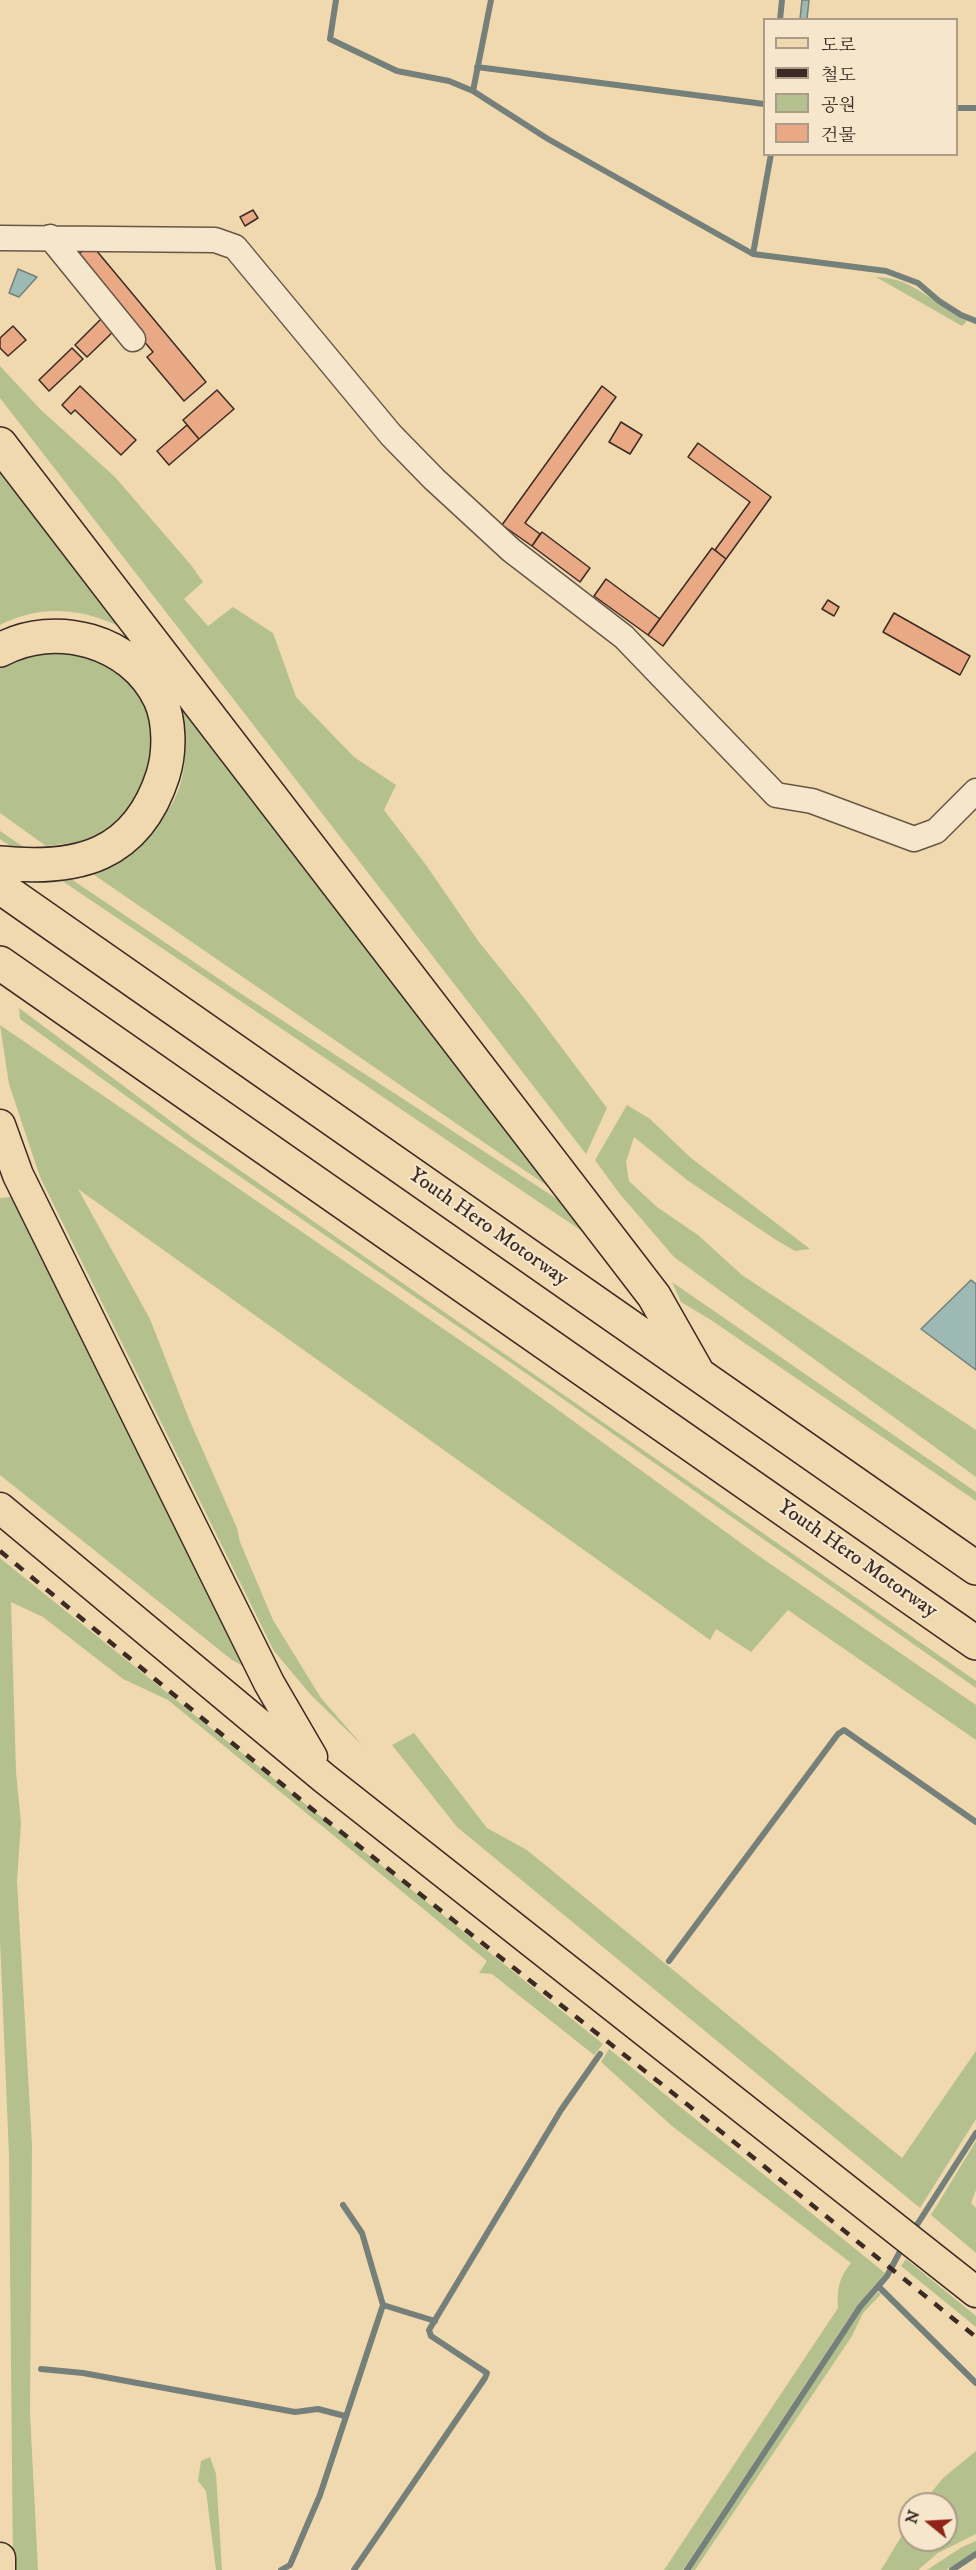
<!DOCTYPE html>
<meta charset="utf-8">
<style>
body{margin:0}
#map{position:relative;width:976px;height:2570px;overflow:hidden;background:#f1d9af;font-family:"IM FELL DW Pica","Noto Serif KR",serif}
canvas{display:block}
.legend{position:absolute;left:763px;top:18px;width:195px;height:138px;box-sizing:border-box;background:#f6e6cb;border:2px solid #ab9b88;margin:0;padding:8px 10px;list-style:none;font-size:18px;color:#3b2b24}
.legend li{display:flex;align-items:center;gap:12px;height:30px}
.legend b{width:30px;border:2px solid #ab9b88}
.north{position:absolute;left:898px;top:2492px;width:60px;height:60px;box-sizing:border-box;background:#f6e6cb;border:2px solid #ab9b88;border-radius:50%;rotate:288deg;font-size:16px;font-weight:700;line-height:24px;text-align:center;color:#3b2b24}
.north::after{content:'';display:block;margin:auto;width:21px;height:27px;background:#8f2418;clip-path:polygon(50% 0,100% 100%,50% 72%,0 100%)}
</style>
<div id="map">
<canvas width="976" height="2570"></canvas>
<ul class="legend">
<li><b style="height:8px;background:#f1d9af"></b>도로</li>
<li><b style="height:8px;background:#3b2b24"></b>철도</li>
<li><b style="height:16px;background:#b5c08f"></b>공원</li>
<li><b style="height:16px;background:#e9a985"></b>건물</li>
</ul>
<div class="north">N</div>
</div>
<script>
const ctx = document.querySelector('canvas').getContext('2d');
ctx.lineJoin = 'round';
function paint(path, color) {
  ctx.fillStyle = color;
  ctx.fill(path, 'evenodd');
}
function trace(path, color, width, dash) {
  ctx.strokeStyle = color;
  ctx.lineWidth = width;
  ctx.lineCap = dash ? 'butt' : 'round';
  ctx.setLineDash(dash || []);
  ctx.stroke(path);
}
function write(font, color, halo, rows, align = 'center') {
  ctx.font = font + ' "IM FELL DW Pica",serif';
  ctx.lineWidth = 4.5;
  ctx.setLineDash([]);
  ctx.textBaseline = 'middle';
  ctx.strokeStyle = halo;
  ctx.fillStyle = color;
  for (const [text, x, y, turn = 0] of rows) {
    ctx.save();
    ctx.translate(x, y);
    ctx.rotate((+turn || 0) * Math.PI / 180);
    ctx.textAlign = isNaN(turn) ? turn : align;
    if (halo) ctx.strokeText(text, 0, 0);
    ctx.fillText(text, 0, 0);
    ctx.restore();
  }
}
const green = new Path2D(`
 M876,277c40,1 57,28 91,44l-5,5z
 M0,366l41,44 74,67 76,88 12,17 -19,17 24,27 25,-19 40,26 23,64 58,60 42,28 -12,25 42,55 53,77 50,62 78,104 -21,46 -586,-756z
 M0,457l137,179c-43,-26 -90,-35 -137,-11z
 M63,640l83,45 12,82 -40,56 -36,19 -36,4 -46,-33v-156z
 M181,705l394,500 -491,-337c22,-13 49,-24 68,-40 37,-32 37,-78 29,-123z
 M0,831l237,160 371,241 2,18 -610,-411z
 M19,1008l173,129 784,544v7l-430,-301 -358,-246 -168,-122z
 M0,1025l499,342 257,187 220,151v35l-188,-130 -37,42 -35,-23 -6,11 -632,-451 72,130 39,100 48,109 3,14 33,78 48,78 42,48 -52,-51 -37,-44 -234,-474 -31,-93z
 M627,1105l23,14 41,39 119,91 -15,2 -19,-11 -89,-60 -53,-43 -8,25 3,19 28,26 41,28 44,40 234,155v47l-302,-220 -55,-64 -24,-33z
 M11,1197l15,14 223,458 -17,-9 -232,-185v-277z
 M672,1282l304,210v9l-265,-181 -30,-18z
 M0,1558l603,486 -9,11 -102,-81 -13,-1 8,-12 -319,-261 -45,-21 -80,-62 -32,-15 5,170 5,51 -4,58 15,264 -2,268 8,157h-25l-4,-415 -9,-215z
 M414,1733l73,95 40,22 375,308 74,-107v68l-56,89 -463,-381 -65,-82z
 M609,2049l276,224 -31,37 -171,260h-19l174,-262c-1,-20 1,-30 13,-45l-179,-137 -71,-64z
 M976,2141v49l-5,13 5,5v45l-45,-38z
 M906,2259l70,57v11l-75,-61z
 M878,2292l3,2 -18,19 -11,23 -157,234h-6l173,-261z
 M976,2451v83l-38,19 -20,17h-37l29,-48v18h36v-36h-24l21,-26z
 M210,2457l6,17 6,96h-6l-10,-79 -8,-10 3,-20z
 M976,2541v11l-30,18h-19l35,-23z`);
const water = new Path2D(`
 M802,0h7l-2,19h-7z
 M18,269l19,8 -18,20 -10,-4z
 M971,1280l5,4v86l-55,-41z`);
const stream = new Path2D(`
 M336,0l-6,39 67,32 52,10 24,10 75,48 205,115 133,17 32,12 21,18 22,14 15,6
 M780,20l2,-20
 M477,67l287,37
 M473,91l18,-91
 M956,108h20
 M753,254l18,-100
 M669,1961l169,-227 6,-4 132,92
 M343,2205l19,28 21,72
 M913,2231l63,-98
 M879,2287l97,96
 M41,2369l42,4 212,39 23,-3 27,7
 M281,2570l9,-5 30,-70 63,-190 52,16
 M354,2570l131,-192 2,-5 -56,-37 -2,-6 132,-220 39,-56
 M687,2570l173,-263 27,-31 17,-32
 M952,2570l24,-16`);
const building = new Path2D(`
 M253,210l5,8 -13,8 -5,-9z
 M91,244l115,138 -22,19 -37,-44 6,-5 -79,-94z
 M105,315l12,13 -30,29 -12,-12z
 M13,326l13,14 -18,16 -8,-8v-10z
 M72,348l11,11 -34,32 -10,-11z
 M80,386l56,54 -15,15 -46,-45 -4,4 -9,-9z
 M602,386l14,11 -91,126 15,11 -8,12 -30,-21z
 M217,390l17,19 -35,30 -16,-19z
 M621,422l21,13 -12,19 -21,-12z
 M187,425l12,14 -30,26 -12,-14z
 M698,443l73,54 -45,62 -11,-9 35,-48 -62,-45z
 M542,532l48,36 -10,14 -48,-36z
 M712,548l14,11 -63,87 -15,-11z
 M606,579l54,40 -12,16 -54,-39z
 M828,600l11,7 -5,9 -12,-7z
 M894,613l76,43 -10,19 -77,-43z`);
const minor = new Path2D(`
 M50,237l83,102
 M0,238l215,2 20,7 156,188 43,44 77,71 113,87 152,158 36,6 102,38 22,-8 40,-40`);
const major = new Path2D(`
 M0,1125l18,50 251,508 43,74
 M0,1508l324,270 652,514
 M0,2558v12`);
const highway = new Path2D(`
 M0,444l654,852 42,74
 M0,650c55,-30 132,-10 160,49 10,22 10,53 3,76 -26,81 -85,96 -163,88
 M0,887l976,681
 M0,963l976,680`);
const rail = new Path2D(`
 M0,1551l312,258 376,296 288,232`);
const streetNames = [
 ["Youth Hero Motorway",488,1228,35],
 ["Youth Hero Motorway",857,1560,35]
];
paint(green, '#b5c08f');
paint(water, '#9cb9b3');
trace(water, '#75807a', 1.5);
trace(stream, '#75807a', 6);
paint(building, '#e9a985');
trace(building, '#3b2b24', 1.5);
trace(minor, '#685647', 27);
trace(major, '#3b2b24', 33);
trace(highway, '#3b2b24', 36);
trace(minor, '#f6e6cb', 24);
trace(major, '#f1d9af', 30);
trace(highway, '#f1d9af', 33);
trace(rail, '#3b2b24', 4.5, [10, 10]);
write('21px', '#3b2b24', '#f6e6cb', streetNames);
</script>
